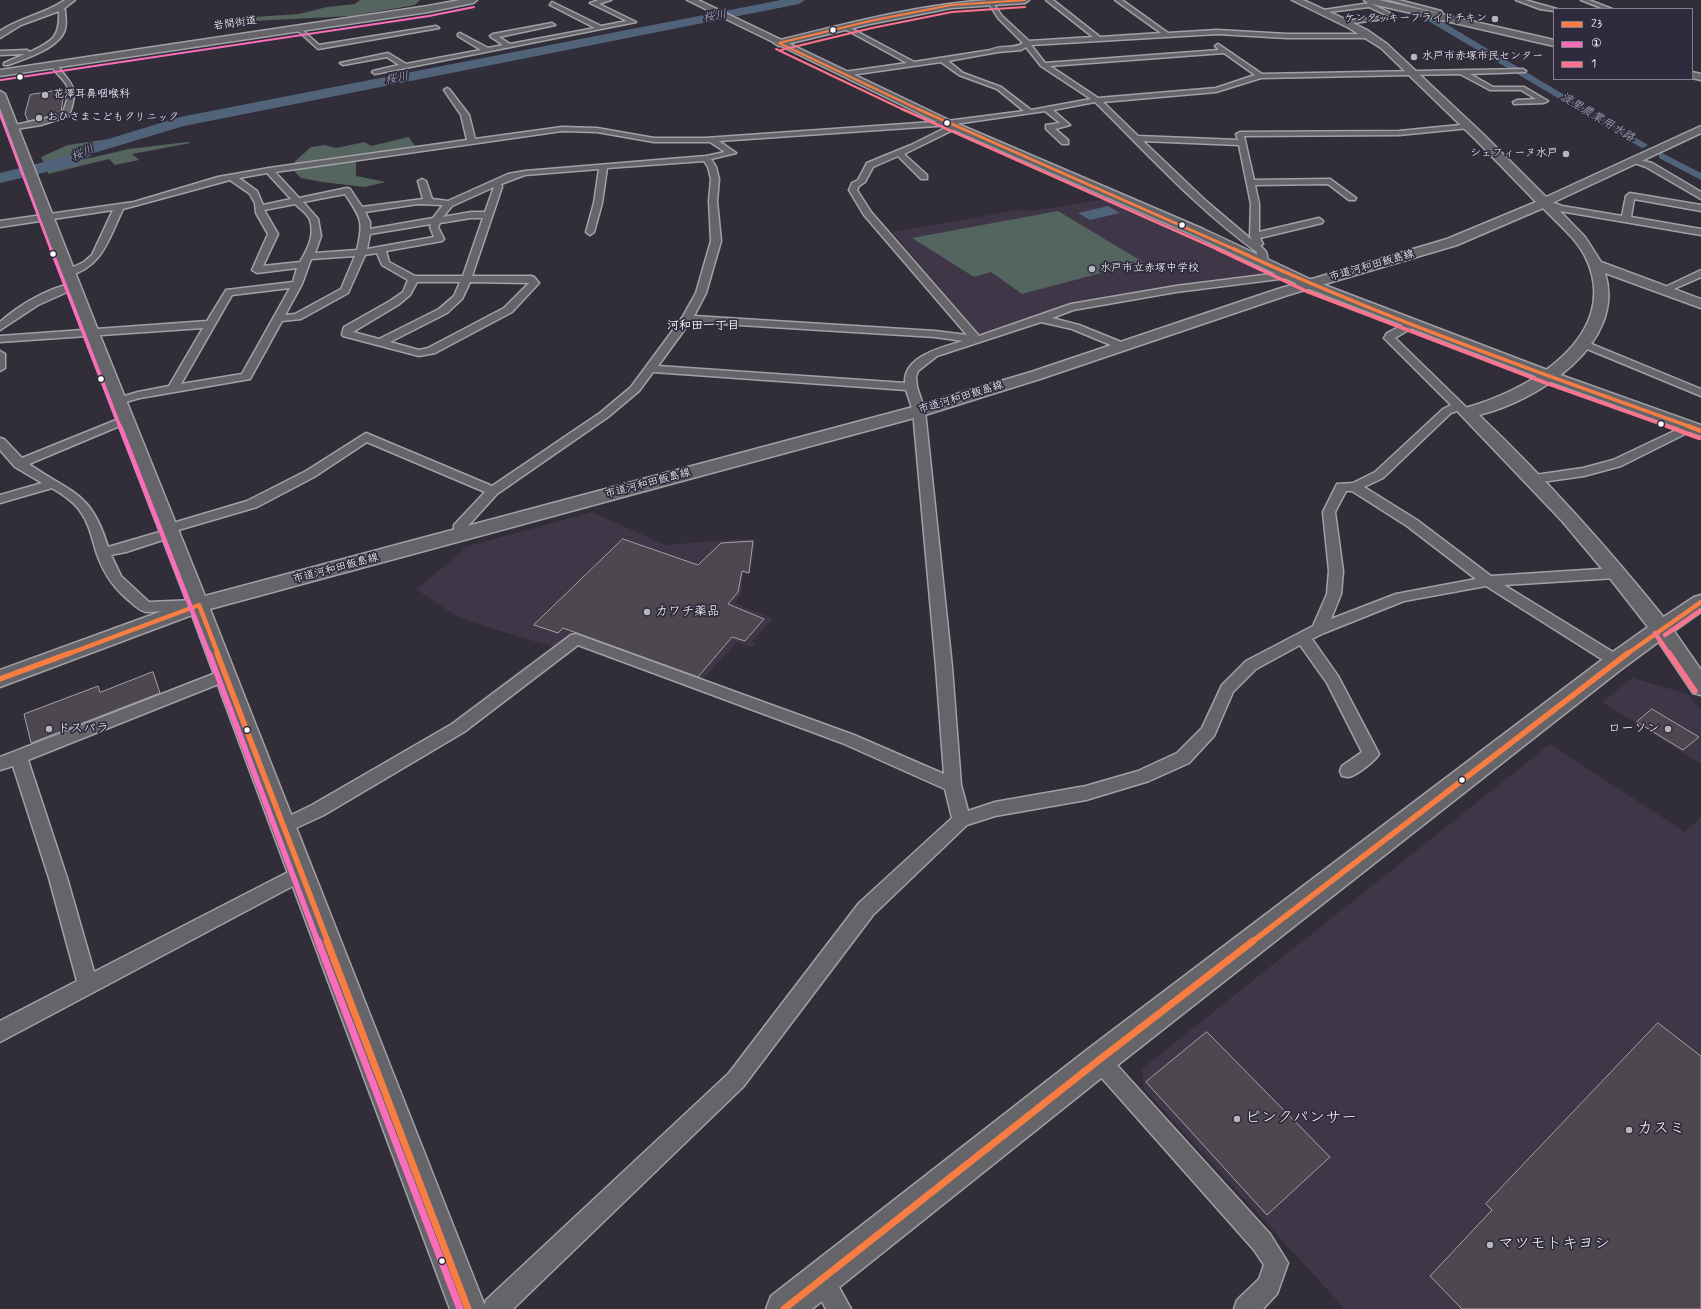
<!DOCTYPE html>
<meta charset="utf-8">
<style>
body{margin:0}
#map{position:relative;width:1701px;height:1309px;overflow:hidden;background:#312e39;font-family:Mynerve,sans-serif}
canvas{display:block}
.legend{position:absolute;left:1553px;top:8px;width:140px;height:72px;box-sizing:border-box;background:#2f2a3d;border:1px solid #827f8b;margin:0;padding:5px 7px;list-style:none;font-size:12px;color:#fff}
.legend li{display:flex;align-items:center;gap:8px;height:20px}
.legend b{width:20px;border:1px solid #827f8b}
</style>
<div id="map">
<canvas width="1701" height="1309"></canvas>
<ul class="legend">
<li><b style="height:5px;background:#f77d43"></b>23</li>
<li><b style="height:5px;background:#fb6dba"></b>①</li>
<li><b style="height:5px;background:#fc738d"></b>1</li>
</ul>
</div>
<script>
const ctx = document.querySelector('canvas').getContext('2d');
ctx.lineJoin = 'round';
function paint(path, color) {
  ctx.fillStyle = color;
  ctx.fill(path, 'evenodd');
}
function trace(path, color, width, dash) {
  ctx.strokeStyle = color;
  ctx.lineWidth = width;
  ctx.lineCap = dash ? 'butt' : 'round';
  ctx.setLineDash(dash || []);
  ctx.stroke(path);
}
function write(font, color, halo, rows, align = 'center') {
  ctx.font = font + ' Mynerve,"Klee One",sans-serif';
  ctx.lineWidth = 3.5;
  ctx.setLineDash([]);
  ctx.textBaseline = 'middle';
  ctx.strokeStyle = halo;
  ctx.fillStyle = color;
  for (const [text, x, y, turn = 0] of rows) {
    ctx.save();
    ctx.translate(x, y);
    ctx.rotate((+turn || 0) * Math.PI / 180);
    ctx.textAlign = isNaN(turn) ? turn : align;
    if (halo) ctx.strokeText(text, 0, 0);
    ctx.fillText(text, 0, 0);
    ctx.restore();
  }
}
const built = new Path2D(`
 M1108,199l7,1 93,41 64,34 -85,10 -119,20 -32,14 -56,16 -88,-103 126,-22 12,1z
 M592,512l73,33 75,-6 15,1 -5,34 -7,-1 -2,21 -6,9 38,16 -21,23 4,2 -4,3 -15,-5 -37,40 -130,-49 -13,15 -86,-26 -15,-6 -40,-27 47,-38 -1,-3z
 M1632,678l56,16 13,16v54l-99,-62z
 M1550,744l135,88 16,-15v492h-356l-201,-220 -2,-20z`);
const green = new Path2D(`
 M360,0h60l-5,5 -64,11 -117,6 4,-4 61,-4 28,-7 28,-3z
 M409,137l6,9 -123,18 19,-17 13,-2 12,3 29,-6 6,4z
 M109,139l2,1 -32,10 -11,10 -23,5 -4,-8 27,-12z
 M187,142l4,1 -59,11 7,6 -24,5 -6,-6 -61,15 -1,-6 82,-19z
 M356,159v17l30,6 -22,5 -42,-5 -21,-4 -9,-9z
 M1058,211l85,51 -121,32 -31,-22 -17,5 -62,-39z`);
const water = new Path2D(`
 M1108,206l12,7 -30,7 -12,-7z`);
const canal = new Path2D(`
 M1425,15h6l217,130 -5,3 -3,-1 -215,-128z
 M1662,153l39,20v7l-42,-22v-4z`);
const river = new Path2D(`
 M781,0h24l-6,4 -615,122 -90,27 -18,12 -76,18v-10l64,-16 18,-10 98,-30z`);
const building = new Path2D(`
 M60,90l-1,3 5,-1 -3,20 -11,1 1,3 -23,5 -3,-7 5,-19z
 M623,539l75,26 23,-22 32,-2 -4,32 -7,-2 -4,21 -10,12 36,15 -19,22 -13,-4 -34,40 -135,-49 -5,5 -24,-8z
 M153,672l7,21 -129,50 -7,-29 74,-28 2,6z
 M1652,709l47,28 -16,13 -46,-28z
 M1658,1023l43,33v253h-239l-32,-33 62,-66 -6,-6z
 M1207,1032l123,125 -63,58 -121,-133z`);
const street = new Path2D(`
 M599,0h12l-12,4 37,18 -261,52 -3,-2 1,-1 26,-6 -12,-8 -44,8 -3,-2 48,-10 18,11 75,-14 -23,-14v-2l2,-1 28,15 15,-3 -12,-8 -1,-1 3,-2 59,-11 3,2 -56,12 11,7 85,-16 -45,-23 2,-3 49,24 26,-5 -37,-18z
 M991,0l11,16 27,25 64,-4 -47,-37h7l47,37 61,-4 -46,-33h7l46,33 49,-3 70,4h84l3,2 -3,2h-84l-70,-4 -186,11 14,18 174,-13 -4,-4 3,-2 44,30 261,-5 3,2 -1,1 -55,2 23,13h31l24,14 -4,2 -30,1 -1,-2 4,-2 19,-1 -15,-9h-31l-30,-16 -199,4 -45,14 -113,10 35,34 100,4 -2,-6 4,-2 159,-1 71,-7 4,2 -4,2 -71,7 -155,1 10,44 76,-1 26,19 -1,2h-6l-21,-16 -73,1 4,19v28l60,-14 4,3 -1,2 -62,15 3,6 -3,2c7,5 8,9 7,17l-5,3 -5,-3v-11c-59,-42 -110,-99 -162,-150l-42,8 17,15 -15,4 13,11v4h-6l-16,-15v-4l14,-2 -15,-12 -90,13 3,2 -1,2 -53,26 23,21v4h-6l-23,-23 -25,11 -8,15 -6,4 -2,4 14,22 108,124 92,-32 105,-18 111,-14 5,3 -5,3 -111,14 -103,18 -21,8 27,7 47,19 1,2 -1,2h-8l-46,-19 -31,-7 -104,34 -19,15 -2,6 1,10 8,24 27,256 9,118 7,26 27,-9 91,-16 52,-15 39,-18 25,-25 20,-43 24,-24 67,-35 14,-32 2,-23 -6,-59 14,-28 16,-1 22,-11 68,-63 8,-4 -67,-67 3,-5 24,-12 5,3 -1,2 -20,12 77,75 -6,3 -9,-5 -6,2 -68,65 -19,9 53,33 74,56 125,-8 5,2 2,3 -2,3 -5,2 -112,7 117,72 3,4 -3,4 -5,1 -5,-1 -125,-79 -82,15 -80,32 -12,6 26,37 41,78c-3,6 -24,23 -31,23 -1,0 -5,-1 -6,-1l-2,-5 2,-5 20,-14 -35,-69 -27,-38 -44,24 -23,23 -19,44 -25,27 -40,18 -63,19 -91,16 -28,9 -94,90 -130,172 -230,222h-30l3,-9 243,-227 130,-170 93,-85 -7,-29 -103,-46 -264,-98 -114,87 -140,83 -41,19 -6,-2 -3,-5 3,-5 35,-17 140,-81 119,-89 5,-1 278,101 90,39 -8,-107 -23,-256 -7,-21 -253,-18 -14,19 -31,26 -111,77 -29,32v9l-2,3h-10l-2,-3v-10l31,-33 -118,-50 -53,35 -57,30 -82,24 2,2 -2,3 -49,16 -15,3 10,21 28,26 46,-2 5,2 2,3 -2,3 -5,2 -49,2c-8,-2 -14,-9 -20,-14 -16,-14 -25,-30 -31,-50 -3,-11 -6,-24 -13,-34 -7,-12 -19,-19 -30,-26l-52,15v-8l42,-12 -27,-16 -15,-17v-12l4,1 18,19 99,-40h8l2,2 -2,2 -100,42c43,30 62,27 79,83l55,-16 -2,-2 2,-3 84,-25 59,-30 60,-38 126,53 108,-73 31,-26 51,-69 14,-25 15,-52 -2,-40 2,-22 -3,-12 -4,-6 -97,7 -5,35 -8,29 -4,3 -4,-3 8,-29 5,-34 -74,6 -24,9 1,3 -30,89h59l3,1 5,6 -27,29 -77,41 -16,3 -76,-20 -1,-2 2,-7 46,-26 13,-9 5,-12 -26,-15 -5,-12 -12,2 -17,38 -47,26 -19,2 -32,58 -110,19 -22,6 -4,-1 -2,-2 2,-2 24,-7 31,-6 34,-58 -203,14v-6l207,-15 19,-31 67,-8 4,-14 -40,5 -5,-3 16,-36 -12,-21 -1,-10 -5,-9 -20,-14 -107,29c-14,29 -20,58 -55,67l-5,-3 2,-2 19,-9 8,-7 21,-45 -113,17v-6l134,-19 84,-25 51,-9 198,-28 -6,-25 -17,-25 3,-2 2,1 20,26 6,24 87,-12 35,1 57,10h51l242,-17 77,-10 -27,-22 -38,-14 -18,-13 -97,14 -3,-2 3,-2 63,-9 -64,-35 -1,-1 3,-2 69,37 77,-12c10,-6 23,0 32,-7l-25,-25 -10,-16zM1026,47l15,19 50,33 -60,11 -30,-23 -38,-14 -15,-12 50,-9 23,-2zM1224,53l31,22 -39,13 -118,10 -48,-32zM951,125l-40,20 -44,18 -9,17 -6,3 -3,7 15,25 103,120 -32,-4 -241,-15 12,-23 15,-52 -4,-40 2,-22 -3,-12 -5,-8 25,-6 -17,-12zM562,131l35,1 57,10h56l15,10 -19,4 -181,15 -17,3 -60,27 -16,-2 -6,-18 -4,-2 -4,2 5,18 -61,8 -12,-18 -3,-1 -48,10 -24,-26zM1143,141l96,4 12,59 -1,32 2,4 -46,-39zM267,173l24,26 -28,6 -6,-14 -18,-13zM494,187l-9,25h-14l-28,5 9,-11zM345,194c16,24 19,27 12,56l-42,3 6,-17 -3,-17 -15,-17zM295,204c4,4 13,10 15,16 5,15 -2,29 -10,42l-37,4 15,-32 -14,-24zM418,204l25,1 -10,13 -63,11v-7l-5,-10zM471,218h12l-20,58h-48l-26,-14 -3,-11 56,-10 2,-2 -6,-12 2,-4zM431,224l-1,3 4,10 -67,12 3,-15zM355,256l-14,33 -46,25 -10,1 17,-31 9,-25zM417,282h43l-6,14 -15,13 -60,30 -26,-7 45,-27 12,-10zM470,282l59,1 -25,25 -76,40 -9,2 -29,-8 57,-29 15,-14zM290,288l-48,86 -61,10 51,-89zM690,322l245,15 28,4c-20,6 -60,15 -58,42l-247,-17zM1346,491h6l55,35 69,53 -80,15 -65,25 10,-25 2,-23 -8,-59z
 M1389,0h10l42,11 2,3 -5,1 -1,-2z
 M1516,0h9l32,9h-3v2l-14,-2z
 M1581,0h8l23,9h-8z
 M1370,3l28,14 -52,7 -3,-2 1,-1 44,-5 -19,-9 -49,6 -3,-2z
 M59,6l6,4c0,6 2,13 0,19 -5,19 -40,30 -57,36h-4v-2l21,-9 -25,1v-4l27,-1 3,2c23,-11 30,-15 29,-41l-3,-3z
 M298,26l21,19 117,-19 3,2 -121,21 -22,-20 -1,-1z
 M52,63h4c16,25 24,21 13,53l-28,9 -31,5v-4l52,-11c3,-9 8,-20 5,-29 -3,-8 -16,-15 -15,-23z
 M1632,158l20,5 49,29v7l-55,-32 -14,-5z
 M1630,193l71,12v6l-67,-12 -3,18 70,12v6l-141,-24 -20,-9 4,-3 18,7 60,10 4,-20z
 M1701,270v7l-34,15 -3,1 -5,-3z
 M73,283l3,1 2,2 -2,2 -38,17 -38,25v-8c20,-18 47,-33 73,-39z
 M1584,341l117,48v7l-121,-50 -1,-2z
 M0,351l5,3v14l-5,3z
 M1691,423l6,4 -2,2 -74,37 -37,10 -49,7 -6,-4 6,-4 48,-7 30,-8z
 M226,669l5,2 3,4 -3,4 -203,81 39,118 27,94 200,-103 6,-3 6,3 3,5 -3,5 -306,163v-21l77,-40 -28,-103 -36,-112 -13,4v-13z
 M1099,1050l7,3 164,181 18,29 -11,31 -14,15h-29l3,-9 22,-21 5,-14 -10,-15 -162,-183 -3,-7 3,-7z
 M822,1267l8,4 21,38h-25l-16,-30 4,-8z`);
const secondary = new Path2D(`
 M65,0h10l-13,10 -41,15 -21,13v-7c21,-14 45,-17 65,-31z
 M988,0h41l-4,3 -74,5 -81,16 -91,22 -5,-3 2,-2c69,-17 140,-36 212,-41z
 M1292,0h11l42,19 22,11 20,14 97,91 62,62 155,-71v7l-149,70 33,34 16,25 100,37v9l-96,-35c22,71 -68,128 -126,142 68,65 131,135 190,209l3,5 -3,5 -50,37 -509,400 -298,238h-46l5,-13 317,-247 515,-390 45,-32 -39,-50 -47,-56 -103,-108 2,-4c65,-16 164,-73 124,-153 -10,-19 -28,-33 -42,-48l-86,37 -169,50 -245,83 -118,37 -715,194 276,700h-36l-258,-694 -192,72v-17l187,-68 -104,-269 -83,-225v-17l5,3 94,239 106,263 708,-189 118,-35 247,-83 169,-50 89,-37 -60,-62 -95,-92 -32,-20z`);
const primary = new Path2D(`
 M460,0h17l-4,3 -45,9 -428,64v-6l428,-64z
 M687,0h11l253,121 252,108 111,52 241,92 146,52v11l-158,-57 -239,-92 -111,-52 -250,-110z
 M1701,595v17l-27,19 27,39v25l-8,-2 -43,-64 3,-5 41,-27z`);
const highway = new Path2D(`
 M1364,0h15l175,40v6l-186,-43z
 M1692,72l9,2v6l-9,-2z`);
const bus1Far5 = new Path2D(`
 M779,43l141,67
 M779,43l91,-22 81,-16 74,-5`);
const bus1Far4 = new Path2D(`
 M918,109l318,141`);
const bus1Far3 = new Path2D(`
 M1234,249c148,69 303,123 457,178`);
const bus1Far2 = new Path2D(`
 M1688,426l13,5
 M199,605l19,49
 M68,654l131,-49
 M1627,654l74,-52`);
const bus1Far1 = new Path2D(`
 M217,653l111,289
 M0,679l70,-26
 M1252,942l376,-289`);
const bus1 = new Path2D(`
 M327,941l141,368
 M784,1309l315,-249 154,-119`);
const bus2Far5 = new Path2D(`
 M1,80l428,-64 45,-9`);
const bus2Far4 = new Path2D(`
 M0,114l51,136`);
const bus2Far3 = new Path2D(`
 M51,249l69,178`);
const bus2Far2 = new Path2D(`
 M120,426l89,228`);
const bus2Far1 = new Path2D(`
 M209,653l109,289`);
const bus2 = new Path2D(`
 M318,941l142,368`);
const bus3Far4 = new Path2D(`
 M776,49l128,61
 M781,50l91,-22 80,-16 73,-5`);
const bus3Far3 = new Path2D(`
 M902,109l317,141`);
const bus3Far2 = new Path2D(`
 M1217,249l89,42 240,92 124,44`);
const bus3Far1 = new Path2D(`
 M1667,426l32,12
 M1655,633l14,21
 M1665,635l36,-25`);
const bus3 = new Path2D(`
 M1669,653l26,38`);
const markers = [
 [1495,19,4,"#b7b6ba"],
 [833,30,3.5,"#fff"],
 [1414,57,4,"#b7b6ba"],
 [20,77,3.5,"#fff"],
 [45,95,4,"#b7b6ba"],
 [39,118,4,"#b7b6ba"],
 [947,123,3.5,"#fff"],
 [1566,154,4,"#b7b6ba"],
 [1182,225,3.5,"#fff"],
 [53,254,3.5,"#fff"],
 [1092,269,4,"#b7b6ba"],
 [101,379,3.5,"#fff"],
 [1661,424,3.5,"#fff"],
 [647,612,4,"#b7b6ba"],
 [49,729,4,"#b7b6ba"],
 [1668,729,4,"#b7b6ba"],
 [247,730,3.5,"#fff"],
 [1462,780,3.5,"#fff"],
 [1237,1119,4,"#b7b6ba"],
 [1629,1130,4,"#b7b6ba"],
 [1490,1245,4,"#b7b6ba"],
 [442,1261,3.5,"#fff"]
];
const farPoinames = [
 ["ケンタッキーフライドチキン",1487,19,"right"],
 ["水戸市赤塚市民センター",1422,57],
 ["花澤耳鼻咽喉科",53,95],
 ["おひさまこどもクリニック",47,118],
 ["シェフィーヌ水戸",1558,154,"right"],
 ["水戸市立赤塚中学校",1100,269]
];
const farStreetnames = [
 ["岩間街道",235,24,-8],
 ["市道河和田飯島線",1372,266,-16],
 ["市道河和田飯島線",961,398,-17],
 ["市道河和田飯島線",648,484,-15],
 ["市道河和田飯島線",336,569,-15]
];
const farWaternames = [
 ["桜川",715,17,-11],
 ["桜川",397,79,-11],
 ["渡里農業用水路",1597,118,31],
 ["桜川",83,154,-25]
];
const farNeighbourhoodnames = [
 ["河和田一丁目",703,326]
];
const poiNames = [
 ["カワチ薬品",655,612],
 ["ドスパラ",57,729],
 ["ローソン",1660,729,"right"]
];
const nearPoinames = [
 ["ピンクパンサー",1245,1119],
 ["カスミ",1637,1130],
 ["マツモトキヨシ",1498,1245]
];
paint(built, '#3f3648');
paint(green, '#54645f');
paint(water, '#51637a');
paint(canal, '#51637a');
paint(river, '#51637a');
paint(building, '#4d4750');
trace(building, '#a2a1a6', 1);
trace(street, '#a2a1a6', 3);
trace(secondary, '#a2a1a6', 3);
trace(primary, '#a2a1a6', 3);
trace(highway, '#a2a1a6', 3);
paint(street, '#656469');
paint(secondary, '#656469');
paint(primary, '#656469');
paint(highway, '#656469');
trace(bus1Far5, '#f77d43', 2);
trace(bus1Far4, '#f77d43', 2.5);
trace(bus1Far3, '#f77d43', 3.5);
trace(bus1Far2, '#f77d43', 4.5);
trace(bus1Far1, '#f77d43', 5.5);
trace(bus1, '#f77d43', 7);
trace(bus2Far5, '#fb6dba', 2);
trace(bus2Far4, '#fb6dba', 2.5);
trace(bus2Far3, '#fb6dba', 3.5);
trace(bus2Far2, '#fb6dba', 4.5);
trace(bus2Far1, '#fb6dba', 5.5);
trace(bus2, '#fb6dba', 7);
trace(bus3Far4, '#fc738d', 2);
trace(bus3Far3, '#fc738d', 2.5);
trace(bus3Far2, '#fc738d', 3.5);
trace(bus3Far1, '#fc738d', 4.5);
trace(bus3, '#fc738d', 5.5);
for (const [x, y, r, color] of markers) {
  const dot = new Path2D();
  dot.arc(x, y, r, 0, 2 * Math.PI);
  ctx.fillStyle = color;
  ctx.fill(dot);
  trace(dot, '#2f2a3d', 1.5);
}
write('11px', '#fff', '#2f2a3d', farPoinames, 'left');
write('11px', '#fff', '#2f2a3d', farStreetnames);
write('italic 12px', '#aab4c0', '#2f2a3d', farWaternames);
write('bold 12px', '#fff', '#2f2a3d', farNeighbourhoodnames);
write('13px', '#fff', '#2f2a3d', poiNames, 'left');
write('16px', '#fff', '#2f2a3d', nearPoinames, 'left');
</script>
